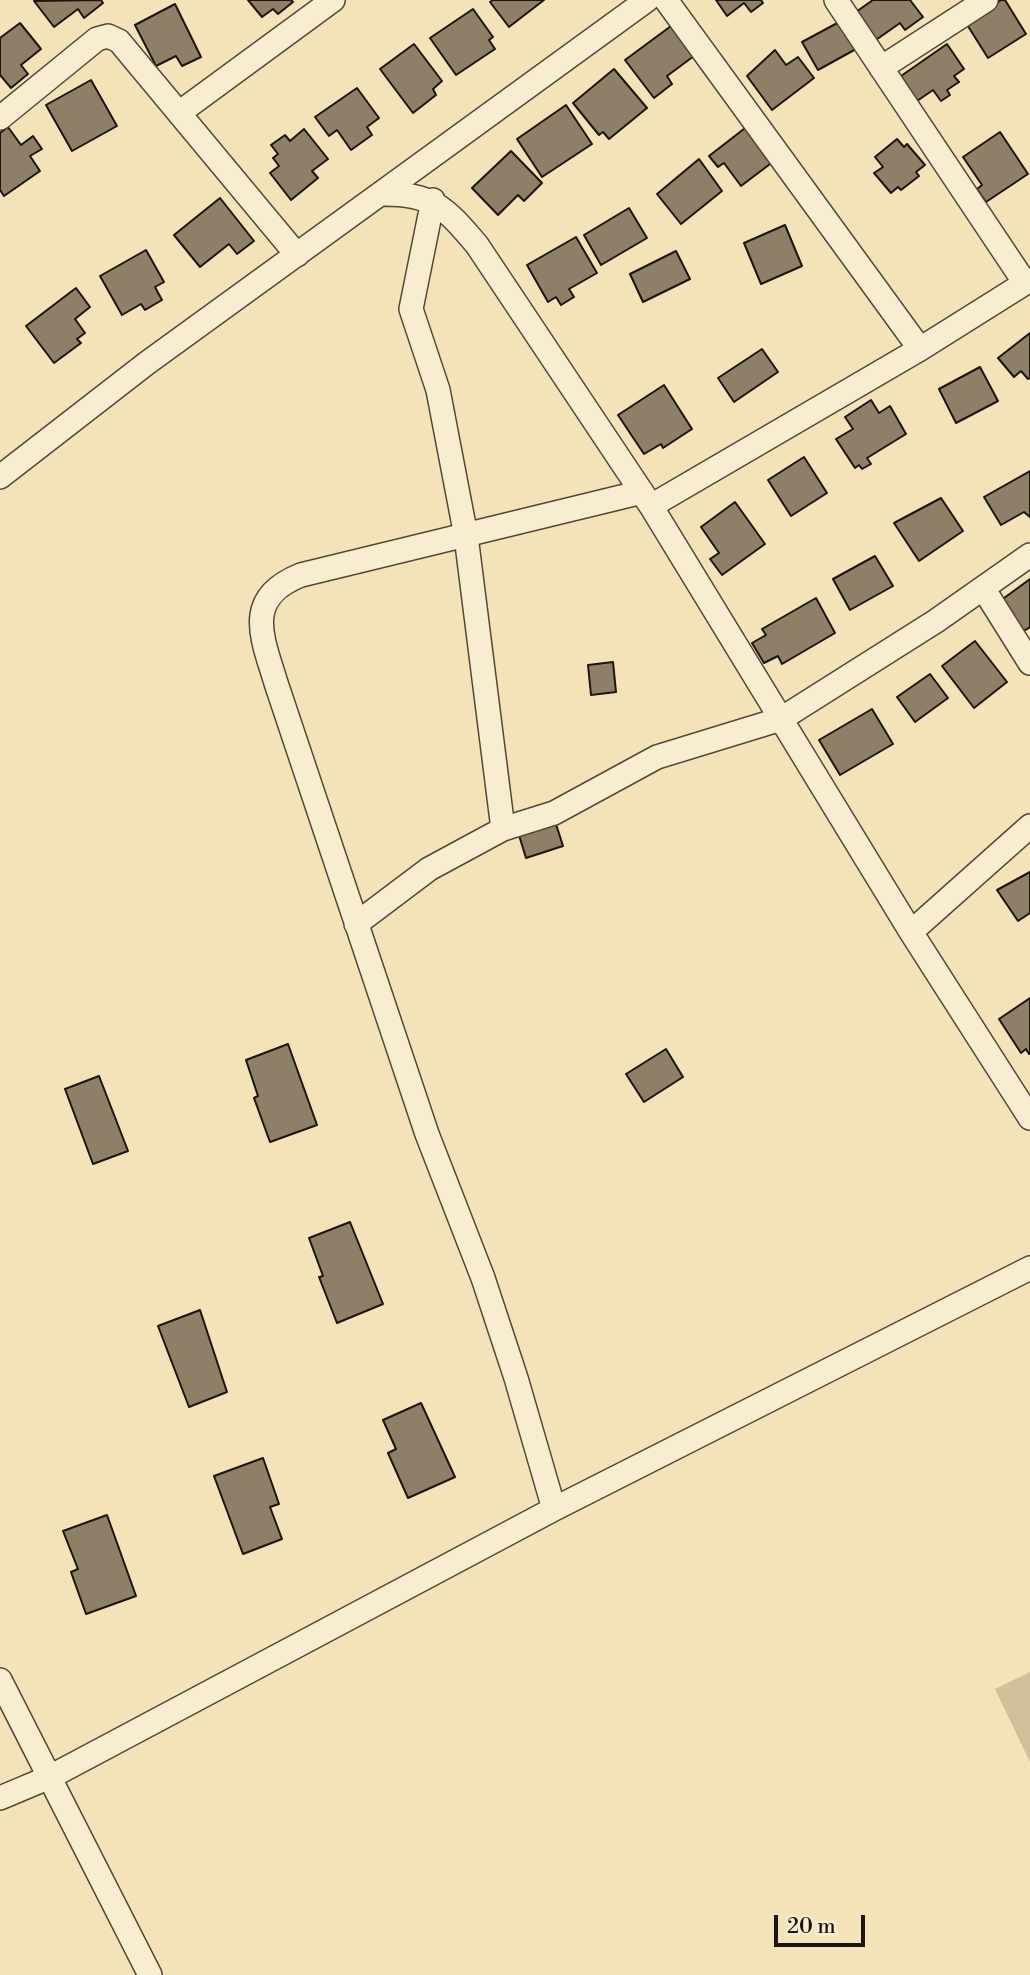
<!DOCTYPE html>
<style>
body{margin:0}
#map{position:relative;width:1030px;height:1975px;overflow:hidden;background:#f4e3b8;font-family:"Libre Bodoni",serif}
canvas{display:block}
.scale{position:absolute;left:774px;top:1915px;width:91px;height:32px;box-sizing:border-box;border:4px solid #1d150d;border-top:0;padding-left:9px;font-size:21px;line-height:24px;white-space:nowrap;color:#1d150d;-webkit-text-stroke:5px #f8edd1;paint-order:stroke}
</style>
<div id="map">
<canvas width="1030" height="1975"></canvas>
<div class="scale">20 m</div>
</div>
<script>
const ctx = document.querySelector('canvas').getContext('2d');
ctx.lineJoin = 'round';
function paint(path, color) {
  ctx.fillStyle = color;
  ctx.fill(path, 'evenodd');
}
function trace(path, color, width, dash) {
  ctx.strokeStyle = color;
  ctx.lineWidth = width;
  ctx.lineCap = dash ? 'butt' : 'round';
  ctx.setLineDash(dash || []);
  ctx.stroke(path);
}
const green = new Path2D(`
 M1030,1672v90l-35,-73z`);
const building = new Path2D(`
 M101,0l2,3 -19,15 -6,-9 -24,18 -20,-26z
 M248,0h43l2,2 -15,12 -5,-5 -11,8z
 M493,0h51l-35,27 -19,-25z
 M716,0h45l2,3 -12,9 -7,-9 -17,13z
 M873,0h37l13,17 -18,13 -5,-7 -27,19 -20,-28z
 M1001,0h4l21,34 -38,24 -22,-35z
 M175,4l26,53 -19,9 -6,-10 -20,10 -21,-41z
 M473,9l20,28 -4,3 6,9 -39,26 -26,-37z
 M841,21l15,28 -38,21 -16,-28z
 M20,23l21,26 -20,16 7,9 -17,14 -11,-13v-37z
 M671,26l23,30 -27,20 5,8 -18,14 -29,-38z
 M414,44l28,37 -9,8 3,6 -23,18 -33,-44z
 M947,44l17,25 -10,7 5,6 -12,8 3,5 -9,6 -8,-11 -16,11 -16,-25z
 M775,50l11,15 12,-8 16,21 -42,32 -25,-34z
 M614,69l33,39 -38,31 -6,-7 -4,3 -26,-32z
 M91,80l26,46 -45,25 -26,-46z
 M357,88l22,30 -12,9 5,8 -21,15 -14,-20 -8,6 -14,-19z
 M566,105l26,39 -50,33 -25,-38z
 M749,125l25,36 -33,25 -17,-23 -6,4 -9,-11z
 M8,127l13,18 12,-9 9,13 -12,7 10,15 -36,25 -4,-6v-57z
 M304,129l24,30 -16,12 6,7 -27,22 -21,-27 9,-7 -6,-8 5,-4 -7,-9 14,-10 5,6z
 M1000,132l28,42 -42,28 -9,-13 5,-4 -19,-28z
 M897,139l7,8 3,-3 18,21 -9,7 3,4 -18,14 -3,-3 -7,6 -17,-20 9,-6 -8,-10z
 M511,151l31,32 -18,18 -6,-6 -20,20 -26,-27z
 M699,159l23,32 -41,33 -24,-30z
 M220,198l34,43 -17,13 -8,-10 -29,23 -26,-32z
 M629,208l18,30 -46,27 -17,-30z
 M785,225l17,41 -41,18 -17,-41z
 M576,237l21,36 -28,16 5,8 -13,8 -5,-8 -8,5 -21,-37z
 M146,250l18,32 -9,5 7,13 -17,10 -4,-6 -19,11 -22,-39z
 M676,251l14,28 -47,23 -13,-28z
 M76,288l14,19 -15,12 10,14 -8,6 4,4 -27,20 -28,-37z
 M1030,333v45l-2,1 -7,-8 -7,6 -16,-19z
 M762,349l16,23 -44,30 -16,-24z
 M980,367l18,34 -42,22 -17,-34z
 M664,385l28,44 -29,19 -2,-4 -17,10 -26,-39z
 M871,400l8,13 11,-7 16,28 -39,24 4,6 -9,5 -3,-4 -4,3 -19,-29 17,-10 -8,-12z
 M804,457l23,36 -36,23 -23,-36z
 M1030,471v46l-6,-5 -23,13 -17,-28z
 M941,498l22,33 -44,30 -25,-38z
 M735,502l30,42 -43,31 -12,-16 9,-6 -18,-26z
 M875,556l18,30 -43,24 -17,-31z
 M1030,579v48l-8,5 -22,-31z
 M816,598l19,35 -53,31 -4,-8 -14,7 -12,-20 14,-8 -4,-6z
 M975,641l32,41 -33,26 -32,-42z
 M613,662l3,30 -25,3 -3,-30z
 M930,674l18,24 -33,24 -18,-25z
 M872,709l21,35 -53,31 -21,-35z
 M555,821l8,25 -37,12 -8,-26z
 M1030,872v41l-12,8 -21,-31z
 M1030,998v56h-1l-3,-5 -5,4 -22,-34z
 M288,1044l29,81 -47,17 -16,-44 4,-2 -12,-36z
 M666,1049l17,28 -39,25 -18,-28z
 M99,1076l29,75 -35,13 -28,-75z
 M350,1222l33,82 -46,19 -18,-46 4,-1 -14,-38z
 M200,1310l27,82 -38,15 -31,-81z
 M421,1403l34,74 -47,21 -20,-45 8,-4 -13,-29z
 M263,1458l16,46 -9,3 12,32 -39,15 -29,-78z
 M107,1515l29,81 -50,18 -15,-42 7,-3 -15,-38z`);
const street = new Path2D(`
 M666,0l254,349
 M836,0l189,283
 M881,68l105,-68
 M179,113l154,-113
 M0,118l97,-79 11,-3 11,5 178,214
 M380,194l267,-194
 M433,200l-22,109 27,81 28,146 37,293
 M0,477l147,-114 233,-169c52,-1 65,13 97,51l174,261 260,426 119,186
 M651,506l269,-157 110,-69
 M983,588l47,75
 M356,924l73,-55 74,-40 51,-16 103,-56 124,-38 155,-98 94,-66
 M911,932l119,-106
 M554,1509l-38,-131 -33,-100 -56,-144 -151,-451c-14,-46 -33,-85 25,-108l341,-83
 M0,1680l150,295
 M0,1798l50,-21 504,-268 476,-241`);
paint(green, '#cfc09b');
paint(building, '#8d8066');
trace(building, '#1d150d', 2);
trace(street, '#534838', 26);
trace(street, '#f8edd1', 23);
</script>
